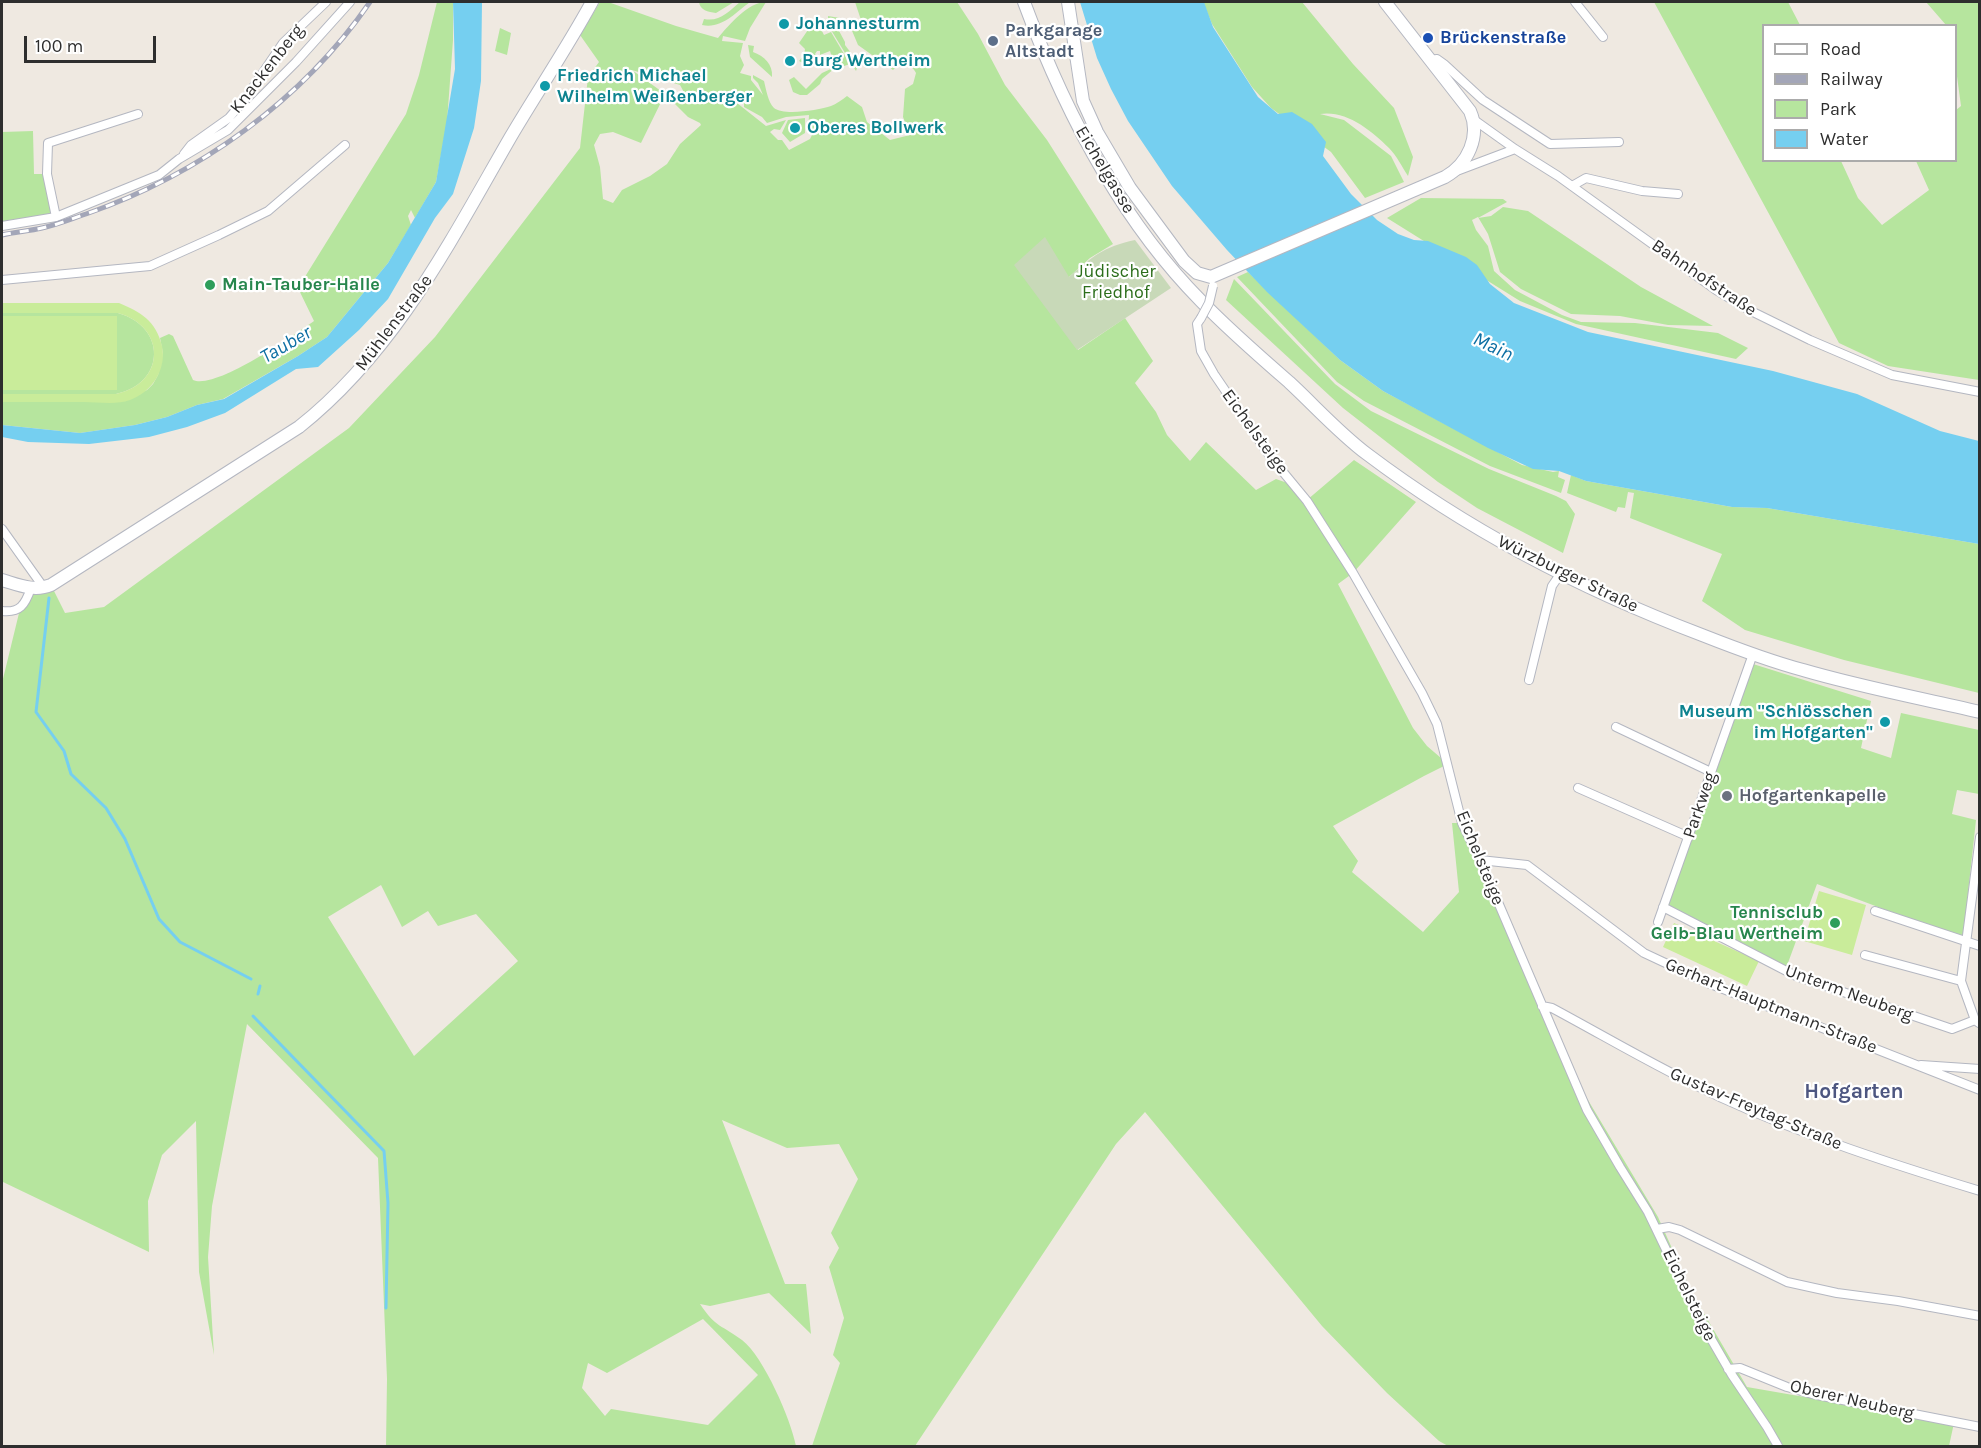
<!DOCTYPE html>
<meta charset="utf-8">
<style>
body{margin:0}
#map{position:relative;width:1981px;height:1448px;overflow:hidden;background:#efe9e1;font-family:Karla,sans-serif}
canvas{display:block}
.frame{position:absolute;inset:0;border:3px solid #2e2e2e;pointer-events:none}
.legend{position:absolute;left:1762px;top:24px;width:195px;height:138px;box-sizing:border-box;background:#fff;border:2px solid #ababab;margin:0;padding:8px 10px;list-style:none;font-size:18px;color:#2e2e2e}
.legend li{display:flex;align-items:center;gap:12px;height:30px}
.legend b{width:30px;border:2px solid #ababab}
.scale{position:absolute;left:24px;top:36px;width:132px;height:27px;box-sizing:border-box;border:3px solid #2e2e2e;border-top:0;padding-left:8px;font-size:18px;line-height:21px;white-space:nowrap;color:#2e2e2e;-webkit-text-stroke:4px #fff;paint-order:stroke}
</style>
<div id="map">
<canvas width="1981" height="1448"></canvas>
<div class="frame"></div>
<ul class="legend">
<li><b style="height:8px;background:#fff"></b>Road</li>
<li><b style="height:8px;background:#a3a6b8"></b>Railway</li>
<li><b style="height:16px;background:#b6e59e"></b>Park</li>
<li><b style="height:16px;background:#75cff0"></b>Water</li>
</ul>
<div class="scale">100 m</div>
</div>
<script>
const ctx = document.querySelector('canvas').getContext('2d');
ctx.lineJoin = 'round';
function paint(path, color) {
  ctx.fillStyle = color;
  ctx.fill(path, 'evenodd');
}
function trace(path, color, width, dash) {
  ctx.strokeStyle = color;
  ctx.lineWidth = width;
  ctx.lineCap = dash ? 'butt' : 'round';
  ctx.setLineDash(dash || []);
  ctx.stroke(path);
}
function write(font, color, halo, rows, align = 'center') {
  ctx.font = font + ' Karla,sans-serif';
  ctx.lineWidth = 4.5;
  ctx.setLineDash([]);
  ctx.textBaseline = 'middle';
  ctx.strokeStyle = halo;
  ctx.fillStyle = color;
  for (const [text, x, y, turn = 0] of rows) {
    ctx.save();
    ctx.translate(x, y);
    ctx.rotate((+turn || 0) * Math.PI / 180);
    ctx.textAlign = isNaN(turn) ? turn : align;
    if (halo) ctx.strokeText(text, 0, 0);
    ctx.fillText(text, 0, 0);
    ctx.restore();
  }
}
const green = new Path2D(`
 M437,2h16v38l-6,82 -11,60 -21,36 -4,-8 -3,6 3,9 -23,38 -61,74 -29,19 -75,43 -26,6 -30,12 -32,8 -55,8 -78,-8v-23h116l29,-12 6,-6 5,-9 5,-22 -3,-15 9,-4 4,2 20,44c23,10 99,-44 121,-59l-16,-33 108,-174 13,-39z
 M600,2h8l68,24 42,12c11,-13 30,-36 48,-36l-16,26 -5,13 -22,-5 -1,5 21,2 -3,13 4,9 -4,8 11,3v4l12,15 -5,-12 -5,-5v-3l11,6c2,8 4,21 10,27 10,8 45,2 57,-2 5,-2 11,-6 16,-10l15,11 5,15 23,18 20,-5 -7,-18 2,-28 8,-5 3,-11c-4,-7 -7,-9 -15,-10l-8,7 -35,-25 -8,-19 11,-6 -6,-18h102l21,32 27,51 42,55 66,104 -23,14 -21,19 9,73 47,-32 28,43 -18,22 21,29 11,23 23,26 16,-19 50,48 20,-11 20,7 11,14 47,-40 62,42 -63,71 -15,11 75,144 14,18 21,18 -24,12 -91,50 25,35 -6,11 71,60 36,-40 -7,-69h10l105,242 91,152 34,76 55,94 207,36 -5,23h-501l-9,-5 -52,-48 -65,-67 -177,-214 -29,32 -201,302h-103l28,-83 -7,-8 11,-37 -15,-51 10,-19 -8,-15 27,-54 -19,-35 -52,4 -65,-28 63,164h21l5,50 -42,-41 -59,13 -10,-2c16,24 22,21 42,36 22,17 49,80 54,106h-410l1,-67 -9,-221 -131,-134 -35,182 -4,51 6,98 -15,-83 -3,-151 -34,34 -14,46 1,51 -146,-70 -1,3v-502l18,-74 11,-21 20,-3 14,28 39,-6 245,-179 86,-91 145,-189 8,-71 11,-15 -19,-27zM632,70l48,15 6,11 -9,2 -2,6 13,13 12,6 1,2 -21,19 -13,20 -17,12 -28,14 -9,13 -10,-4 -3,-32 -6,-22 6,-11 13,-2 28,11 24,-49zM728,95l9,4 1,3 6,2v3l18,10 5,6 19,-6 23,-2 -1,17 2,2 15,-3 -13,4 -2,4 -21,11 -7,-10h-4l-8,-8 4,-3 6,1 6,-10 -20,6 -29,-23 -4,2 -6,-6zM381,885l21,42 26,-16 10,15 38,-12 42,47 -104,95 -86,-139zM703,1319l55,56 -50,50 -97,-16 -6,7 -23,-28 6,-25 19,10z
 M699,2h35l-18,11c-8,-1 -16,-3 -17,-11z
 M740,2h10c-15,11 -28,27 -48,23l2,-6c16,3 24,-7 36,-17z
 M1203,2h99l51,62 41,44 19,49 -5,19c-6,-9 -11,-20 -19,-28 -18,-18 -43,-38 -69,-34l24,6 47,36 13,26 -39,16 -34,-46 -60,-44 -19,-21 -40,-63z
 M1654,2h134l12,23 -36,1v134l77,1 17,37 24,27 47,-35 -13,-29 40,-1v-50l5,-4 -5,-37v-43l-10,-1 -20,-23h53v378l-91,-14 -49,-23z
 M828,16l12,2 3,9 -5,2 7,13v3l6,8v3l3,1 4,8 -2,6 -28,-46z
 M812,24l7,1 5,10 7,-3 19,32 -9,3 -3,4 -3,-3 -13,11 -2,5 -13,11h-7l-7,-3 -4,-12 5,-3 12,12 16,-16 13,-6 -5,-16 -10,4v-4h-3l-2,3 3,2 -13,8 -6,-3 5,-6 1,-6 -6,-6z
 M500,28l11,5 -4,22 -12,-4z
 M748,45l6,1 -1,6c11,4 20,12 19,25l-22,-20z
 M805,118v15l-15,9 -8,-9 6,-13z
 M33,131l1,43h13l9,43 -54,8v-93z
 M1421,198l82,1 4,3 -29,16 13,-2 12,-9 25,4 113,76 72,39 -45,-1 -48,-9 -49,-2 -50,-25 -21,-17 -12,-38 -10,-17 -6,3 4,10 12,16 6,25 21,19 47,25 19,7 54,1 83,10 30,15 -12,11 -160,-35 -56,-23 -133,-83z
 M1248,272l92,88 43,31 139,74 31,7 6,-1 -1,6 7,3 -4,13 -71,-27 -126,-65 -27,-19 -100,-105z
 M1234,279l101,105 36,27 118,58 67,27 10,5 9,13 -12,39 -86,-45 -39,-26 -95,-74 -117,-108z
 M2,313h116c49,14 48,70 -2,81h-114v-4h115v-74h-115z
 M1571,475l15,6 146,26 35,1 212,36v149l-135,-33 -99,-30 -43,-29 20,-47 -92,-36 4,-25 -6,-1 -3,16 -7,-1 -2,5 -49,-19z
 M1753,664l118,37 -10,47 30,10 10,-45 78,17v64l-22,-4 -5,24 24,6 -13,119 -146,-55 -32,87 -122,-64z`);
const cemetery = new Path2D(`
 M1045,237l24,40c24,-21 34,-30 66,-37l36,48 -94,62 -63,-85z`);
const pitch = new Path2D(`
 M2,303h117c22,9 37,18 43,43 5,23 -10,46 -32,54 -14,5 -31,2 -46,2 -27,0 -55,0 -82,0v-8h114c50,-11 51,-67 2,-81h-116z
 M2,316h115v74h-115z
 M1819,891l47,14 -14,50 -48,-14z
 M1674,923l85,38 -12,25 -84,-39z`);
const water = new Path2D(`
 M453,2h29l-1,79 -7,47 -21,66 -18,24 -47,81 -29,31 -41,37 -22,2 -71,44 -38,14 -38,10 -60,7 -61,-2 -26,-5v-12l78,8 55,-8 32,-8 30,-12 27,-6 74,-43 29,-19 61,-74 48,-81 19,-113z
 M1080,2h124l9,25 45,70 20,17 14,-2 20,12 14,18 -3,14 28,38 26,26 21,14 16,6 14,1 38,16 11,8 13,19 24,19 74,29 185,39 84,23 83,37 39,10v103l-212,-36 -35,-1 -146,-26 -27,-10 -26,-2 -45,-21 -105,-57 -43,-31 -73,-68 -40,-42 -55,-64 -44,-65 -17,-32 -14,-31z`);
const stream = new Path2D(`
 M49,598l-13,114 28,39 7,23 35,34 19,31 34,80 21,23 71,37
 M258,994l2,-8
 M253,1016l131,135 4,52 -2,105`);
const street = new Path2D(`
 M1575,2l28,35
 M1430,60l7,-1 7,5 39,36 67,44 69,-2
 M1473,119l42,30 43,27 158,114 33,20 61,30 82,35 88,17
 M184,154l7,-9 38,-27 16,-19 38,-56 43,-41
 M1454,172l61,-23
 M1572,186l14,-8 56,13 36,3
 M56,217l-9,-43 1,-31 90,-29
 M2,226l54,-9 103,-42 20,-16 49,-29 68,-68 54,-60
 M2,280l148,-14 69,-31 49,-24 77,-66
 M1201,318l-4,6 4,27 13,23 55,81 38,46 46,72 69,120 15,31 25,99 18,37 107,250 33,57 28,45 51,106 33,57 35,52 11,19
 M2,529l42,59
 M2,611c18,2 23,-6 29,-23
 M1529,680l23,-94 9,-13
 M1616,727l95,45
 M1578,788l111,49
 M1480,860l47,5 117,88 64,30 272,107
 M1663,907l133,69 156,53 23,-9
 M1875,911l105,35
 M1658,922l95,-268
 M1865,955l96,26
 M1542,1006l10,2c56,30 111,63 170,90 83,38 170,66 258,93
 M1979,1023l-4,-3 -14,-39 19,-144
 M1921,1065l59,4
 M1657,1229l12,-2 11,3 107,52 50,11 61,8 82,15
 M1728,1369l12,-1 47,19 25,7 168,33`);
const secondary = new Path2D(`
 M1024,2c40,108 95,216 177,299 28,29 58,55 88,81 26,24 50,51 78,72 102,77 216,136 335,181 33,13 67,26 101,35 58,17 117,28 177,42
 M1068,2l15,99 14,31 33,56 54,73 13,12 14,4 234,-100c23,-13 36,-41 25,-66l-85,-109
 M2,580c17,5 32,12 49,5l248,-158c96,-76 151,-185 211,-289 27,-46 57,-90 82,-136`);
const rail = new Path2D(`
 M2,235c13,-3 27,-4 40,-7 15,-3 29,-9 44,-14 112,-39 216,-113 284,-212`);
const streetBridge = new Path2D(`
 M1201,318l8,-15 4,-17`);
const markers = [
 [784,24,6,"#0f9aa8"],
 [1428,38,6,"#1a4fb4"],
 [993,41,6,"#5c6f8a"],
 [790,61,6,"#0f9aa8"],
 [545,86,6,"#0f9aa8"],
 [795,128,6,"#0f9aa8"],
 [210,285,6,"#2e9e5b"],
 [1885,722,6,"#0f9aa8"],
 [1727,796,6,"#6b7280"],
 [1835,923,6,"#2e9e5b"]
];
const cultureNames = [
 ["Johannesturm",796,24],
 ["Burg Wertheim",802,61],
 ["Friedrich Michael",557,76],
 ["Wilhelm Weißenberger",557,97],
 ["Oberes Bollwerk",807,128],
 ["Museum \"Schlösschen",1873,712,"right"],
 ["im Hofgarten\"",1873,733,"right"]
];
const serviceNames = [
 ["Parkgarage",1005,31],
 ["Altstadt",1005,52]
];
const transitNames = [
 ["Brückenstraße",1440,38]
];
const streetNames = [
 ["Knackenberg",267,69,-52],
 ["Eichelgasse",1105,170,59],
 ["Bahnhofstraße",1704,278,34],
 ["Mühlenstraße",394,323,-53],
 ["Eichelsteige",1255,432,54],
 ["Würzburger Straße",1568,574,26],
 ["Parkweg",1700,805,-71],
 ["Eichelsteige",1480,858,68],
 ["Unterm Neuberg",1849,993,20],
 ["Gerhart-Hauptmann-Straße",1771,1006,22],
 ["Gustav-Freytag-Straße",1756,1109,23],
 ["Eichelsteige",1689,1295,64],
 ["Oberer Neuberg",1852,1400,13]
];
const parkNames = [
 ["Jüdischer",1116,272],
 ["Friedhof",1116,293]
];
const leisureNames = [
 ["Main-Tauber-Halle",222,285],
 ["Tennisclub",1823,913,"right"],
 ["Gelb-Blau Wertheim",1823,934,"right"]
];
const worshipNames = [
 ["Hofgartenkapelle",1739,796]
];
const waterNames = [
 ["Tauber",286,345,-30],
 ["Main",1493,347,26]
];
const quarterNames = [
 ["Hofgarten",1854,1092]
];
paint(green, '#b6e59e');
paint(cemetery, '#c8d9b8');
paint(pitch, '#c9ec9a');
paint(water, '#75cff0');
trace(stream, '#75cff0', 3);
trace(street, '#b4b7c1', 10);
trace(secondary, '#b4b7c1', 14);
trace(street, '#fff', 8);
trace(secondary, '#fff', 12);
trace(rail, '#a3a6b8', 5);
trace(rail, '#fff', 3, [9]);
trace(streetBridge, '#b4b7c1', 10, []);
trace(streetBridge, '#fff', 8);
for (const [x, y, r, color] of markers) {
  const dot = new Path2D();
  dot.arc(x, y, r, 0, 2 * Math.PI);
  ctx.fillStyle = color;
  ctx.fill(dot);
  trace(dot, '#fff', 2);
}
write('bold 18px', '#0d838f', '#fff', cultureNames, 'left');
write('bold 18px', '#4e5e75', '#fff', serviceNames, 'left');
write('bold 18px', '#164399', '#fff', transitNames, 'left');
write('18px', '#2e2e2e', '#fff', streetNames);
write('18px', '#2c6e1b', '#fff', parkNames);
write('bold 18px', '#27864d', '#fff', leisureNames, 'left');
write('bold 18px', '#5b616d', '#fff', worshipNames, 'left');
write('italic 20px', '#0d6fa3', '#fff', waterNames);
write('bold 21px', '#4d5680', '#fff', quarterNames);
</script>
